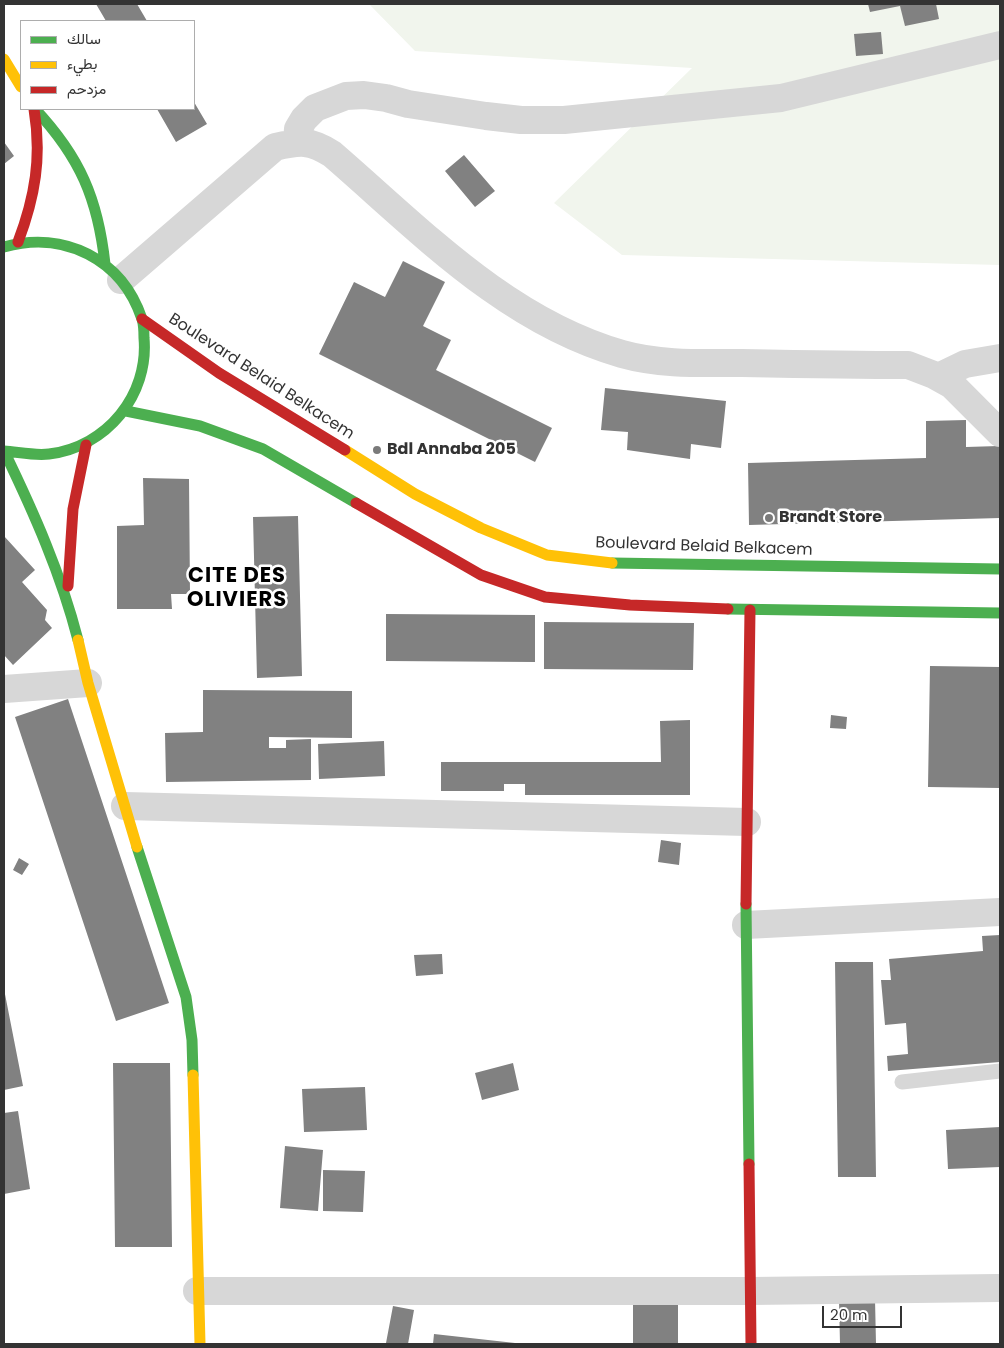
<!DOCTYPE html>
<meta charset="utf-8">
<style>
body{margin:0}
#map{position:relative;width:1004px;height:1348px;overflow:hidden;background:#fff;font-family:Poppins,Vazirmatn,sans-serif}
canvas{display:block}
.frame{position:absolute;inset:0;border:5px solid #333;pointer-events:none}
.legend{position:absolute;left:20px;top:20px;width:175px;height:90px;box-sizing:border-box;background:#fff;border:1px solid #adadad;margin:0;padding:6px 9px;list-style:none;font-size:15px;color:#333}
.legend li{display:flex;align-items:center;gap:10px;height:25px}
.legend b{width:25px;border:1px solid #adadad}
.scale{position:absolute;left:822px;top:1306px;width:80px;height:22px;box-sizing:border-box;border:2px solid #333;border-top:0;padding-left:6px;font-size:15px;line-height:18px;white-space:nowrap;color:#333;-webkit-text-stroke:4px #fff;paint-order:stroke}
</style>
<div id="map">
<canvas width="1004" height="1348"></canvas>
<div class="frame"></div>
<ul class="legend">
<li><b style="height:6px;background:#4caf50"></b>سالك</li>
<li><b style="height:6px;background:#ffc107"></b>بطيء</li>
<li><b style="height:6px;background:#c62828"></b>مزدحم</li>
</ul>
<div class="scale">20 m</div>
</div>
<script>
const ctx = document.querySelector('canvas').getContext('2d');
ctx.lineJoin = 'round';
function paint(path, color) {
  ctx.fillStyle = color;
  ctx.fill(path, 'evenodd');
}
function trace(path, color, width, dash) {
  ctx.strokeStyle = color;
  ctx.lineWidth = width;
  ctx.lineCap = dash ? 'butt' : 'round';
  ctx.setLineDash(dash || []);
  ctx.stroke(path);
}
function write(font, color, halo, rows, align = 'center') {
  ctx.font = font + ' Poppins,sans-serif';
  ctx.lineWidth = 5;
  ctx.setLineDash([]);
  ctx.textBaseline = 'middle';
  ctx.strokeStyle = halo;
  ctx.fillStyle = color;
  for (const [text, x, y, turn = 0] of rows) {
    ctx.save();
    ctx.translate(x, y);
    ctx.rotate((+turn || 0) * Math.PI / 180);
    ctx.textAlign = isNaN(turn) ? turn : align;
    if (halo) ctx.strokeText(text, 0, 0);
    ctx.fillText(text, 0, 0);
    ctx.restore();
  }
}
const green = new Path2D(`
 M369,4h631v261l-378,-10 -68,-52 138,-135 -277,-17z`);
const building = new Path2D(`
 M96,4h41l10,17h-41z
 M868,4h68l3,15 -34,7 -5,-20 -30,6z
 M881,32l2,22 -27,2 -2,-22z
 M194,102l13,22 -31,18 -19,-33h37z
 M4,142l10,14 -10,8z
 M464,155l31,36 -20,16 -30,-36z
 M403,261l42,21 -22,44 28,14 -15,30 116,58 -17,34 -216,-108 35,-72 31,15z
 M605,388l121,13 -5,47 -30,-4 -1,15 -63,-9 1,-18 -27,-2z
 M966,420v27l33,-1 1,72 -251,7 -1,-62 178,-5v-37z
 M143,478l46,1 1,115h-19l1,15h-55v-83l27,-1z
 M298,516l4,160 -45,2 -4,-161z
 M4,536l31,34 -13,12 25,28 -2,10 7,8 -39,37 -9,-10z
 M386,614l149,1v47l-149,-1z
 M544,622l150,1 -1,47 -149,-1z
 M930,666l70,1v121l-72,-1z
 M203,690l149,1v47l-83,-1v11h17v-8l25,-1v41l-145,2 -1,-49 38,-1z
 M68,699l101,304 -53,18 -101,-304z
 M831,715l16,2 -1,12 -16,-1z
 M690,720v75h-165v-11h-21v7h-63v-29h220l-1,-41z
 M384,741l1,35 -66,3 -1,-35z
 M661,840l20,3 -2,22 -21,-3z
 M19,858l10,6 -7,11 -9,-5z
 M1000,935v127l-112,9 -1,-15 21,-2 -2,-31 -21,2 -4,-45h10l-2,-21 94,-8 -1,-15z
 M442,954l1,20 -27,2 -2,-21z
 M835,962h38l3,215h-38z
 M4,989l19,97 -19,4z
 M113,1063h57l2,184h-57z
 M513,1063l6,27 -37,10 -7,-27z
 M365,1087l2,43 -63,2 -2,-43z
 M18,1111l12,78 -26,5v-81z
 M1000,1127v40l-52,2 -2,-39z
 M285,1146l38,4 -5,61 -38,-3z
 M323,1170l42,1 -2,41 -40,-1z
 M875,1299l1,45h-36l-1,-44z
 M633,1301h45v43h-45z
 M393,1306l21,4 -6,34 -22,-1z
 M434,1334l81,9v1h-82z`);
const lane = new Path2D(`
 M902,1082l98,-11`);
const street = new Path2D(`
 M297,141l1,-12 6,-10 11,-11 31,-12 18,-1 22,3 22,6 78,12 35,4h43l217,-22 219,-53
 M121,280l154,-133c25,-6 35,-7 57,7 88,76 174,167 290,200 39,11 80,9 120,9 55,1 111,2 166,2l26,10 18,10 48,48
 M938,377l27,-13 35,-6
 M4,689l84,-6
 M125,806l622,16
 M746,925l254,-13
 M197,1291h554l247,-3`);
const fast = new Path2D(`
 M35,109c45,48 63,90 70,155
 M4,247c60,-17 118,12 138,72 2,6 2,13 2,19 5,57 -37,109 -95,116 -14,2 -31,-2 -45,-3
 M126,411l74,15 63,23 93,54
 M4,451c30,62 57,123 74,189
 M612,563l388,6
 M728,609l272,4
 M137,847l49,150 6,43 1,35
 M746,904l3,260`);
const slow = new Path2D(`
 M4,59l17,28
 M345,450l70,44 66,34 66,27 65,8
 M78,640l10,43 49,164
 M193,1075l7,269`);
const jam = new Path2D(`
 M18,242c17,-45 24,-85 16,-133
 M142,319l77,54 126,77
 M356,503l125,72 64,22 85,8 98,4
 M68,586l5,-77 13,-64
 M746,904l4,-294
 M749,1164l2,180`);
const markers = [
 [377,450,5,"#7a7a7a"],
 [769,518,5,"#7a7a7a"]
];
const streetNames = [
 ["Boulevard Belaid Belkacem",261,377,33],
 ["Boulevard Belaid Belkacem",704,547,2]
];
const poiNames = [
 ["Bdl Annaba 205",387,450],
 ["Brandt Store",779,518]
];
const districtNames = [
 ["CITE DES",237,577],
 ["OLIVIERS",237,601]
];
paint(green, '#f1f5ed');
paint(building, '#818181');
trace(lane, '#d7d7d7', 15);
trace(street, '#d7d7d7', 28);
trace(fast, '#4caf50', 11);
trace(slow, '#ffc107', 11);
trace(jam, '#c62828', 11);
for (const [x, y, r, color] of markers) {
  const dot = new Path2D();
  dot.arc(x, y, r, 0, 2 * Math.PI);
  ctx.fillStyle = color;
  ctx.fill(dot);
  trace(dot, '#fff', 2);
}
write('16px', '#333', '#fff', streetNames);
write('bold 16px', '#333', '#fff', poiNames, 'left');
ctx.letterSpacing = '1px';
write('bold 21px', '#000', '#fff', districtNames);
ctx.letterSpacing = '0px';
</script>
